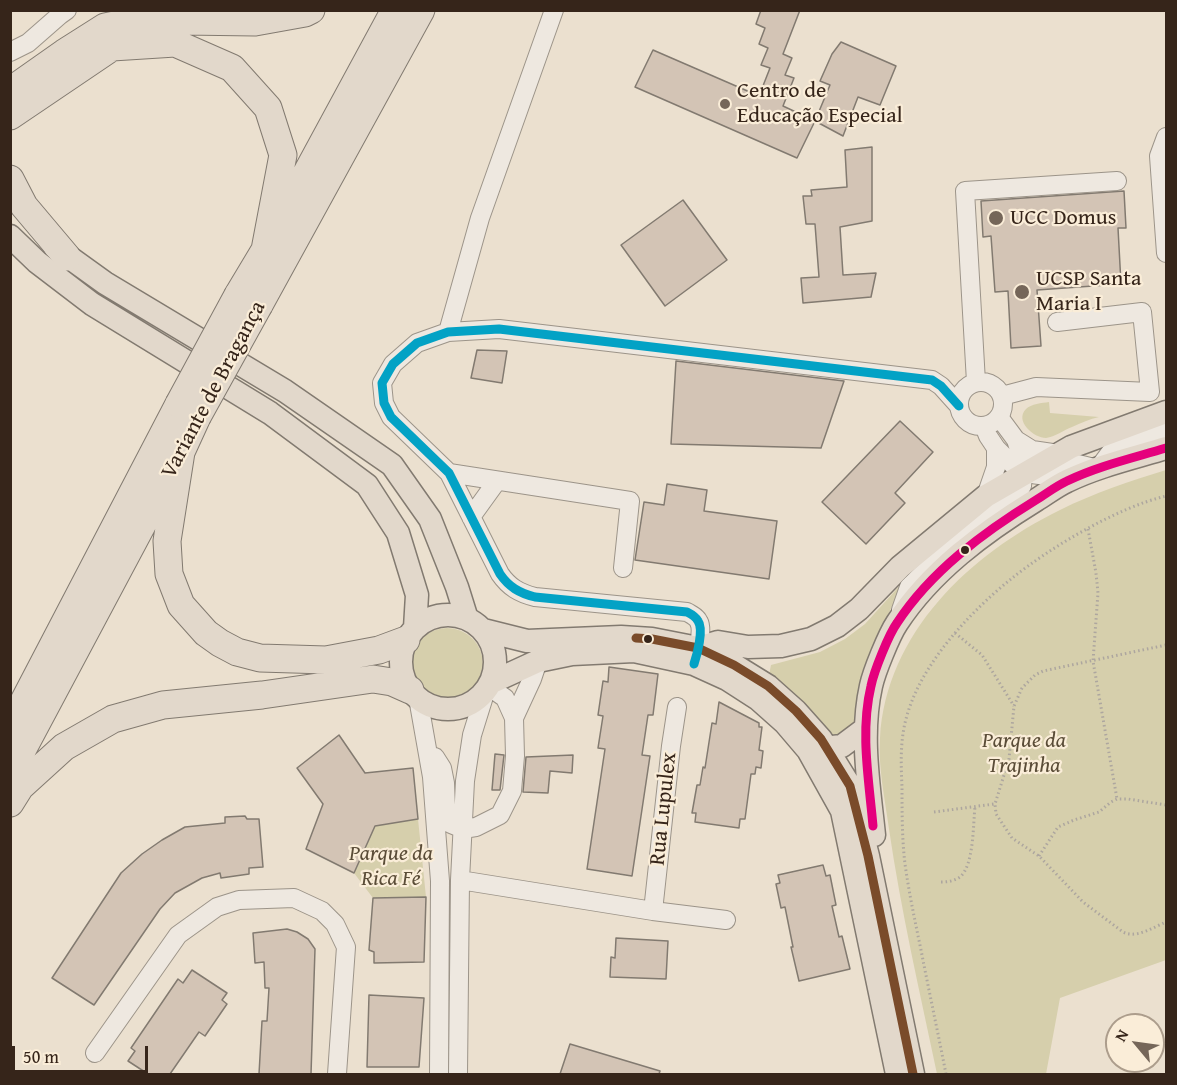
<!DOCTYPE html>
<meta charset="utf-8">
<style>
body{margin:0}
#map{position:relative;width:1177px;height:1085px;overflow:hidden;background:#ebe0cf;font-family:"Gentium Book Plus",serif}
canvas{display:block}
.frame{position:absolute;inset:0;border:12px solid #36251a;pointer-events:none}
.north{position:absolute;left:1105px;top:1013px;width:60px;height:60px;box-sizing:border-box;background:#faedd8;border:2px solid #ac9d8c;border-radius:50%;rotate:299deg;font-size:16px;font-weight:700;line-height:24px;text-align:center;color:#36251a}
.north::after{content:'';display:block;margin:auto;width:21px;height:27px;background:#756659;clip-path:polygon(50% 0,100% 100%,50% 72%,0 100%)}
.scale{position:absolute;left:12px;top:1046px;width:136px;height:27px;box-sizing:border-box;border:3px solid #36251a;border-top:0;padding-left:8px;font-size:18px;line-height:21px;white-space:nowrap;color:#36251a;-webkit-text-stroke:4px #faedd8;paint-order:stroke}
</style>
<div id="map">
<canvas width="1177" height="1085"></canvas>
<div class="frame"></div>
<div class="north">N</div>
<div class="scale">50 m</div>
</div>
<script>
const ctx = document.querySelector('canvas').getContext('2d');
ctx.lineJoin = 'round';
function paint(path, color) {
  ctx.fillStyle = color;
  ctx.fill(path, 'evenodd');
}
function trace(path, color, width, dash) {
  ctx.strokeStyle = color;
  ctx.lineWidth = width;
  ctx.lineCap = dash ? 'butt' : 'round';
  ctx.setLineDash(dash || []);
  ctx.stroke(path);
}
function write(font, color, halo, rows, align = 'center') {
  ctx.font = font + ' "Gentium Book Plus",serif';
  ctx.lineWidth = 4.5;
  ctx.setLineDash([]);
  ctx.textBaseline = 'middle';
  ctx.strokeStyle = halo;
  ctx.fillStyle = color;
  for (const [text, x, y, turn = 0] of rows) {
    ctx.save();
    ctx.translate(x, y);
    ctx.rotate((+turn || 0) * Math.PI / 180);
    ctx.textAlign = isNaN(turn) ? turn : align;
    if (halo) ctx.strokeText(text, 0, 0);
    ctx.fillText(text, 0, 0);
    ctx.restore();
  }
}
const green = new Path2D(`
 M1049,402l1,11 49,4c-9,2 -18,6 -27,10 -8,3 -17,10 -26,11 -12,0 -32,-17 -20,-29 5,-5 16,-6 23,-7z
 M1166,470v490l-106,38 -14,76h-109c-17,-81 -36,-163 -48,-245 -4,-30 -11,-61 -9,-91 6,-105 90,-184 180,-228 34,-17 70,-29 106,-40z
 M913,571c-34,45 -43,103 -57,157l-23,10 -14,-18 -14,-16 -36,-29 2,-10 49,-13 25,-13 20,-15z
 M411 664a36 36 0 1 1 72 0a36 36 0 1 1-72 0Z
 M418,819l8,78 -53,1 -19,-25 21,-47z`);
const building = new Path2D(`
 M761,10h39l-17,44 9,4 -7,17 9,3 -11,28 32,15 -18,37 -162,-71 18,-37 106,46 11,-28 -9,-3 7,-17 -9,-4 6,-16 -9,-4z
 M841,42l55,24 -16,39 -22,-8 -15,39 -28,-15 15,-36 -10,-4 12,-27z
 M872,147v74l-32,6 3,48 33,-2 -5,24 -68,6 -2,-25 18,-1 -4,-53h-9l-3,-28h9l-1,-6 36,-3 -2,-37z
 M1124,191l2,37h-8l3,56 -84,6 4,56 -30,2 -3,-57 -13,1 -4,-56 -8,1 -2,-36z
 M683,200l44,60 -62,46 -44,-61z
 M477,350l30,1 -5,32 -31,-5z
 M676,361l168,20 -23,67 -150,-4z
 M900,421l33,31 -38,41 10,10 -39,41 -44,-42z
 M667,484l40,6 -3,21 73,10 -8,58 -134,-19 9,-58 20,3z
 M609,667l49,7 -5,41h-5l-6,40 8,1 -18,120 -45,-7 18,-120 -7,-1 5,-32 -5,-1 5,-34 5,1z
 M719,702l40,21v4h3l-3,23 4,1 -2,17 -5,-1 -1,7h-4l-6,45h-5l-1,9 -44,-6 1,-9h-4l5,-28h3l3,-18 2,1 7,-45 4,1z
 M339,735l26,38 48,-5 5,51 -43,7 -21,47 -48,-24 17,-45 -26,-36z
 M495,754l9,1 -4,35h-8z
 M573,755l-1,18 -22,-2 -2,22 -25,-1 3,-35z
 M245,816l2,3h12l4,48 -14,1v6l-28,4 -1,-5 -18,5 -27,15 -15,16 -66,96 -42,-27 69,-105 21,-19 20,-14 23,-13 40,-4v-6z
 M823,865l3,11 4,-1 6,30 -4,1 7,31 3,-1 8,33 -51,12 -8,-34h2l-8,-40 -4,1 -5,-24 4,-1 -2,-8z
 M426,897l-2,65 -50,1v-11l-5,-2 4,-52z
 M287,929l10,3 11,7 7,10 -4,125h-52l3,-53h5l2,-33h-4l-1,-26 -9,1 -2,-30z
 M616,938l52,3 -2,38 -56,-2 1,-20 4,1z
 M192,970l35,23 -5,7 5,4 -22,32 -6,-4 -29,42h-22l-20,-13 7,-10 -4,-3 47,-69 5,4z
 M369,995l55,3 -5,69h-52z
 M570,1044l90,27 -1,3h-99z`);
const path = new Path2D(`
 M1088,529l8,44 2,20 -5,68 24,138
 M955,633l27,22 32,51
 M1166,645l-123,26 -8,4 -13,13 -8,18 -5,53 -14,45 1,10 16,24 27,18 44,46 40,30c13,7 31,-5 43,-10
 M934,812l60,-8
 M1039,856l19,-29 16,-7 25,-8 12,-10 6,-3h11l38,6
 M941,882c7,0 13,-1 19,-5 14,-12 13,-52 15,-70
 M946,1074c-8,-41 -17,-83 -25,-124 -6,-29 -12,-57 -16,-86 -3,-25 -3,-51 -3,-77 -1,-22 -2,-46 4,-68 14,-54 62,-105 105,-140 40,-32 105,-71 155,-83`);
const minor = new Path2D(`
 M10,52l18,-9 32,-28 7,-5
 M1166,137l-7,19 7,97
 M448,332l32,-114 74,-208
 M976,382l-11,-191 152,-10
 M959 404a22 22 0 1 1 44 0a22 22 0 1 1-44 0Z
 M1002,396l34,-9 114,5 -8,-80 -85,10
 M984,426l4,10 8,12 21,21 7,4 23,3 31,-12 20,5 14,-19 54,-18
 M1016,440l16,10 27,4
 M449,473l181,28 -7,67
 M986,496l10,-29v-19
 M471,517l26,-36
 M901,610l8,-23 51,-50 51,-37 11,-14 2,-22 -8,-24 -17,-23
 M696,658c2,-8 7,-28 3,-36 -2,-5 -7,-7 -12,-10l-152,-15c-16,-4 -26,-10 -35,-23l-51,-101 -58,-56 -7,-14 -2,-20 11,-19 24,-21 31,-11 51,-3 433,51 9,6 18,20
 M418,698l14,79 8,104 -1,193
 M514,718l18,-39 6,-18
 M435,757l7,11 3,15 1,27 2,8 3,6 12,5 13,-2 24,-12 12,-24 3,-35 -1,-38 -9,-20 -17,-12
 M460,880l193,31 73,9
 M653,911l18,-165 6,-39
 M95,1053l83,-118 39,-28 22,-7 55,-2 28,13 13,13 11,23 -9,127
 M458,1074l2,-194 5,-99 7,-46 14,-45`);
const major = new Path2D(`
 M10,236l27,26 55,42 178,109 97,72 31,48 19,62 -2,33
 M55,247l50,36 180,108 107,74 38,54 27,68 10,32
 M401 662a47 47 0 1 1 94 0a47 47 0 1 1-94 0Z
 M483,630l44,11 94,-4 31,2 46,9 36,17 34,21 28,25 25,28 29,47 18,70 45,218
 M698,648l20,-6 30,5 33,-1 30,-7 26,-13 22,-17 41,-42 86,-71 85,-49 95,-35
 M490,683l48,-22 34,-7 62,-3 60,13 33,15 31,20 27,24 23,27 34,61 55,263
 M813,749l29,-3 24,-18
 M874,835c-5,-49 -14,-100 -3,-149 3,-14 18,-51 26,-63 34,-52 87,-91 139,-123 10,-6 20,-14 31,-19 31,-15 66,-23 99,-33`);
const highway = new Path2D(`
 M10,91l54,-38 41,-26 39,-8 40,2 71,1 50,-9 6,-3
 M10,116l102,-69 63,-4 57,25 36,40 15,47 -18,95
 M10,179l14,27 43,51
 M238,295l27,-45 130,-240
 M259,305l162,-295
 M181,452l-14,89 2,33 12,31 25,28 14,10 17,9 23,6 66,2 53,-10 27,-10
 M10,728l169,-324
 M10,773l171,-321 16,-35
 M10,803l10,-16 44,-40 49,-28 50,-14 99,-10 111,-16 19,3 18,8`);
const highwayBridge = new Path2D(`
 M179,404l59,-109
 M197,417l62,-112`);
const bus1 = new Path2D(`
 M636,638l16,1 46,9 36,17 34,21 28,25 25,28 29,47 18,70 45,218`);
const bus2 = new Path2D(`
 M694,664c3,-9 10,-35 4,-43 -2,-4 -7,-7 -11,-9l-152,-15c-16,-4 -26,-10 -35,-23l-51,-101 -58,-56 -7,-14 -2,-20 11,-19 24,-21 31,-11 51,-3 433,51 9,6 18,20`);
const bus3 = new Path2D(`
 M873,826c-4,-46 -13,-94 -2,-140 3,-15 18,-52 26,-63 34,-52 87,-91 139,-123 10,-6 20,-14 31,-19 31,-15 66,-23 99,-33`);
const markers = [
 [725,104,6,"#756659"],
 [996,218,8,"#756659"],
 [1022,292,8,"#756659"],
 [965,550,5,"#36251a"],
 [648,639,5,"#36251a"]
];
const poiNames = [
 ["Centro de",737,91],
 ["Educação Especial",737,116],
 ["UCC Domus",1010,218],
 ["UCSP Santa",1036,279],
 ["Maria I",1036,304]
];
const streetNames = [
 ["Variante de Bragança",214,390,-62],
 ["Rua Lupulex",664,809,-84]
];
const parkNames = [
 ["Parque da",1024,741],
 ["Trajinha",1024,766],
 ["Parque da",391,854],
 ["Rica Fé",391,879]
];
paint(green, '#d6cfac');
paint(building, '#d3c4b5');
trace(building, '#827a70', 1.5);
trace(minor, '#9c9489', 20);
trace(major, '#827a70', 25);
trace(highway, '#827a70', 29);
trace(path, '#ada69f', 3, [1.5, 3]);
trace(minor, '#eee8e0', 18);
trace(major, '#e2d8cb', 22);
trace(highway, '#e2d8cb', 27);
trace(highwayBridge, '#827a70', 29, []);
trace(highwayBridge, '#e2d8cb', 27);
trace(bus1, '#7a4b2a', 9);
trace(bus2, '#03a2c5', 9);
trace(bus3, '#e5007d', 9);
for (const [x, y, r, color] of markers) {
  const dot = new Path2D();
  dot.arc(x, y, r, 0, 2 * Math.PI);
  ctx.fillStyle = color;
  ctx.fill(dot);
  trace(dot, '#faedd8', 2);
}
write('22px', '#36251a', '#faedd8', poiNames, 'left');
write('22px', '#36251a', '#faedd8', streetNames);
write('italic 22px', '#5a4c37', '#faedd8', parkNames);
</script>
